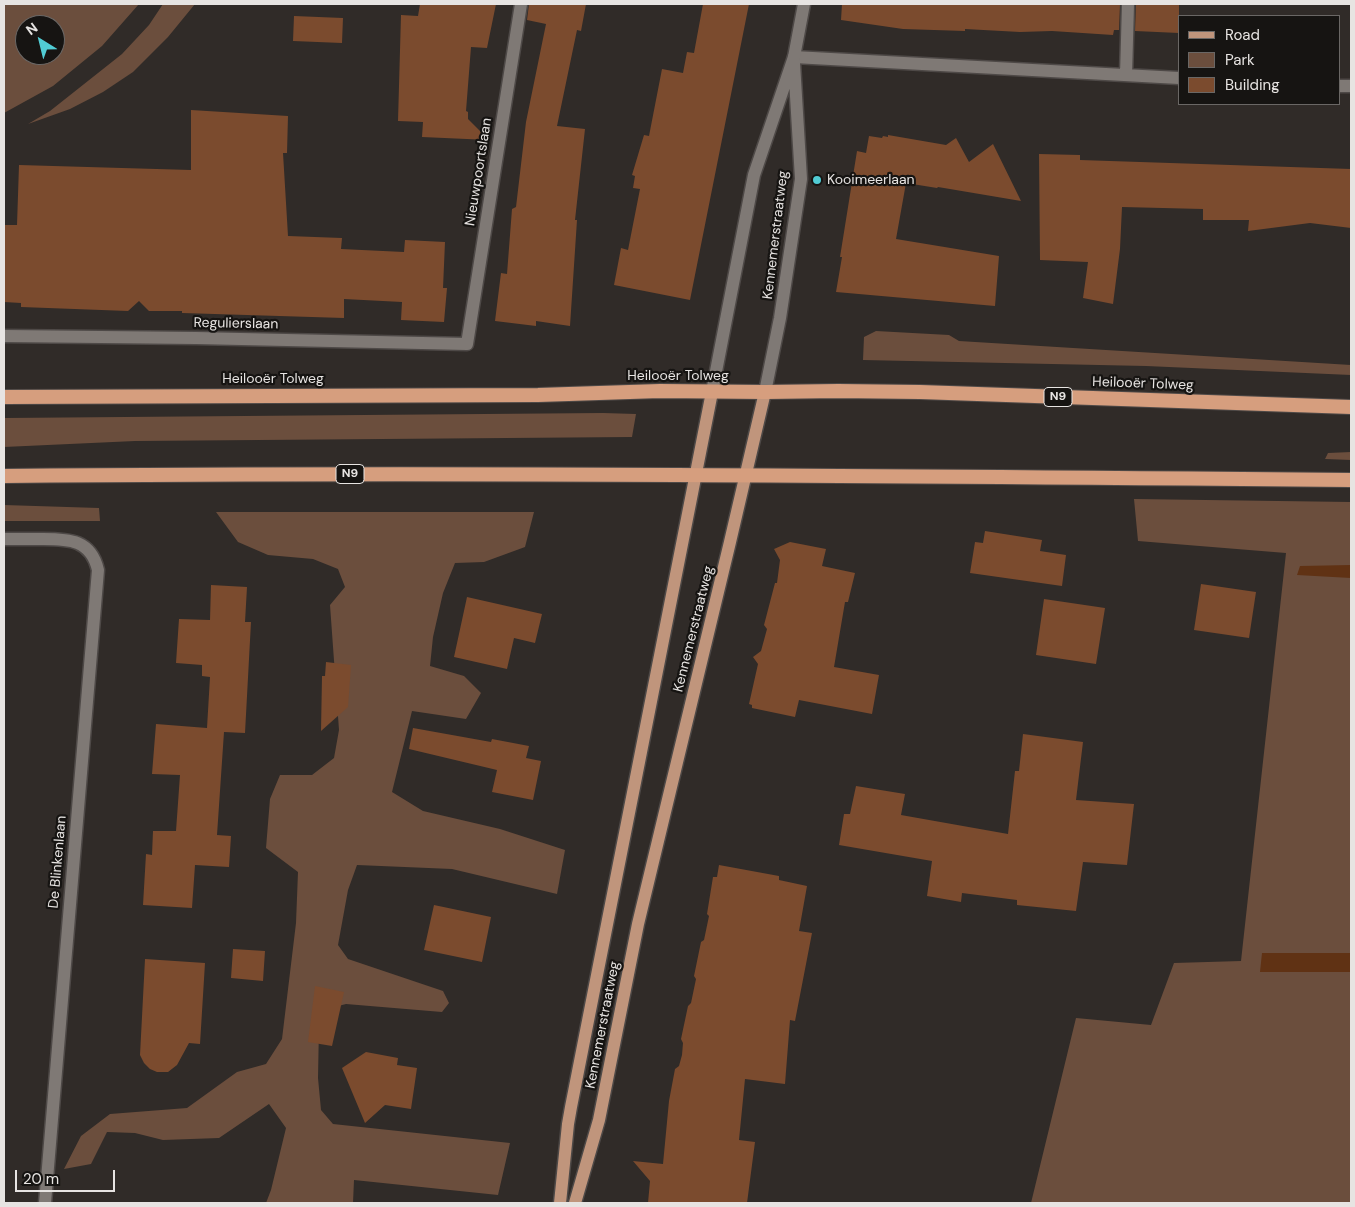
<!DOCTYPE html>
<meta charset="utf-8">
<style>
body{margin:0}
#map{position:relative;width:1355px;height:1207px;overflow:hidden;background:#302b28;font-family:"DM Sans",sans-serif}
canvas{display:block}
.frame{position:absolute;inset:0;border:5px solid #e7e4e2;pointer-events:none}
.legend{position:absolute;left:1178px;top:15px;width:162px;height:90px;box-sizing:border-box;background:#161412;border:1px solid #6a6765;margin:0;padding:6px 9px;list-style:none;font-size:15px;color:#e7e4e2}
.legend li{display:flex;align-items:center;gap:10px;height:25px}
.legend b{width:25px;border:1px solid #6a6765}
.north{position:absolute;left:15px;top:15px;width:50px;height:50px;box-sizing:border-box;background:#161412;border:1px solid #6a6765;border-radius:50%;rotate:324deg;font-size:14px;font-weight:700;line-height:20px;text-align:center;color:#e7e4e2}
.north::after{content:'';display:block;margin:auto;width:18px;height:22px;background:#51ccd4;clip-path:polygon(50% 0,100% 100%,50% 72%,0 100%)}
.scale{position:absolute;left:15px;top:1170px;width:100px;height:22px;box-sizing:border-box;border:2px solid #e7e4e2;border-top:0;padding-left:6px;font-size:15px;line-height:18px;white-space:nowrap;color:#e7e4e2;-webkit-text-stroke:4px #161412;paint-order:stroke}
</style>
<div id="map">
<canvas width="1355" height="1207"></canvas>
<div class="frame"></div>
<ul class="legend">
<li><b style="height:6px;background:#c0957c"></b>Road</li>
<li><b style="height:14px;background:#6b4e3d"></b>Park</li>
<li><b style="height:14px;background:#7b4b2e"></b>Building</li>
</ul>
<div class="north">N</div>
<div class="scale">20 m</div>
</div>
<script>
const ctx = document.querySelector('canvas').getContext('2d');
ctx.lineJoin = 'round';
function paint(path, color) {
  ctx.fillStyle = color;
  ctx.fill(path, 'evenodd');
}
function trace(path, color, width, dash) {
  ctx.strokeStyle = color;
  ctx.lineWidth = width;
  ctx.lineCap = dash ? 'butt' : 'round';
  ctx.setLineDash(dash || []);
  ctx.stroke(path);
}
function write(font, color, halo, rows, align = 'center') {
  ctx.font = font + ' "DM Sans",sans-serif';
  ctx.lineWidth = 4.5;
  ctx.setLineDash([]);
  ctx.textBaseline = 'middle';
  ctx.strokeStyle = halo;
  ctx.fillStyle = color;
  for (const [text, x, y, turn = 0] of rows) {
    ctx.save();
    ctx.translate(x, y);
    ctx.rotate((+turn || 0) * Math.PI / 180);
    ctx.textAlign = isNaN(turn) ? turn : align;
    if (halo) ctx.strokeText(text, 0, 0);
    ctx.fillText(text, 0, 0);
    ctx.restore();
  }
}
const green = new Path2D(`
 M4,4h135l-37,42 -49,40 -49,27zM25,25h30v30h-30z
 M163,4h32l-27,33 -35,35 -30,20 -33,17 -42,15 22,-13 72,-57 27,-29z
 M876,331l73,4 10,6 392,24v10l-205,-9 -283,-6 1,-23z
 M603,413l33,1 -4,23 -497,4 -131,6v-29z
 M1351,452v8l-26,-1 3,-6z
 M1134,499l217,3v701h-320l45,-185 75,7 23,-62 67,-2 45,-408 -148,-12z
 M4,505l95,3 1,13h-96z
 M216,512h318l-9,35 -41,15 -29,1 -12,30 -10,44 -3,29 34,10 17,17 -15,26 -54,-8 -20,81 31,19 77,18 65,21 -8,44 -105,-25 -95,-4 -9,25 -10,55 10,14 95,32 6,12 -7,9 -96,-8 -19,5 -8,17 -1,52 3,32 12,14 177,19 -12,52 -144,-15 -1,23h-87l5,-13 15,-62 -17,-24 -50,34 -56,2 -28,-7 -28,-1 -16,32 -27,5 17,-33 29,-22 77,-6 50,-36 29,-8 16,-25 14,-116 2,-51 -32,-24 4,-49 10,-24h32l22,-17 5,-28 -9,-125 15,-18 -7,-18 -25,-10 -45,-4 -30,-13z`);
const water = new Path2D(`
 M1351,565v13l-54,-3 3,-9z
 M1262,953h89v19h-91z`);
const building = new Path2D(`
 M420,4h76l-9,44 -16,-1 -5,64 2,1v7l21,21 -67,-3 1,-15 -25,-1 3,-106 17,1z
 M529,4h57l-5,27 -4,-1 -20,96 28,3 -10,91h2l-7,106 -34,-5v5l-41,-5 6,-48 6,1 5,-65 4,-2 10,-85 20,-98 -19,-4z
 M703,4h46l-59,296 -76,-15 7,-37 7,2 12,-61 -7,-1 2,-12 -3,-1 12,-40 5,1 13,-67 21,4 4,-21 7,1z
 M842,4h278l-1,26h-5l-1,5 -61,-4 -32,1 -55,-3v2l-62,-2 -62,-9z
 M1136,4h43v29l-44,-2z
 M294,16l49,2 -1,25 -49,-2z
 M191,110l97,6 -1,37h-4l5,83 54,2 -1,11 63,3 1,-12 40,2 -2,46h4l-3,34 -43,-2 1,-18 -58,-3v19l-162,-5v-2h-33l-10,-10 -11,10 -107,-4v-4l-17,-1v-77h13l2,-60 172,5z
 M888,135l58,10 10,-7 13,24 24,-18 28,57 -83,-14 -1,1 -31,-5 -10,56 103,17 -4,50 -159,-14 6,-35h-2l17,-106 9,2 3,-17 13,2 1,-2 5,1z
 M1039,154l41,1v5l271,9v59l-41,-5 -62,8 1,-11h-46v-11l-81,-2 -2,42 -7,55 -30,-6 5,-36 -48,-2z
 M985,531l57,9 -2,11 26,4 -4,31 -92,-13 5,-31 8,1z
 M790,542l36,7 -4,17 33,7 -7,29h-3l-11,65 45,8 -7,39 -73,-14 -4,17 -43,-9v-3l-3,-1 9,-40 -5,-7 8,-6 6,-22 -3,-4 11,-42h2l3,-23 -6,-11z
 M1201,584l55,8 -7,46 -55,-8z
 M211,585l36,2 -2,35h6l-6,111 -21,-1 -7,103 14,1 -2,31 -34,-2 -3,43 -49,-3 3,-51 6,1 1,-24h23l4,-56 -28,-1 4,-50 51,4 3,-51 -8,-1v-11l-26,-2 3,-44 31,1z
 M467,597l75,17 -7,29 -21,-5 -7,31 -53,-12z
 M1044,599l61,9 -9,56 -60,-9z
 M326,662l25,3 -3,42 -27,24 1,-55h3z
 M413,728l78,14 1,-3 37,7 -3,12 15,3 -8,39 -41,-8 5,-22 -88,-21z
 M1023,734l60,8 -7,58 58,4 -7,61 -44,-3 -7,49 -59,-6v-5l-55,-7 -1,9 -34,-6 5,-35 -93,-16 5,-31h6l6,-28 49,8 -4,21 107,19 7,-63h4z
 M719,865l60,11v4l28,6 -8,45 13,2 -17,88 -5,-1 -5,64 -40,-5 -6,61 16,2 -8,61h-99l2,-22 -17,-20 30,3 6,-63 6,-32 4,-3 3,-11 1,-12 -2,-4 7,-33 3,-3 5,-24 -2,-3 7,-34 3,-2 5,-24 -2,-2 6,-37h4z
 M434,905l57,12 -9,45 -58,-12z
 M233,949l32,2 -2,30 -32,-3z
 M145,959l60,4 -5,81 -11,-1 -12,22 -9,7h-11l-7,-3 -6,-6 -4,-8z
 M315,986l29,6 -12,54 -24,-4z
 M366,1052l32,6 -1,7 20,3 -6,41 -26,-4 -20,18 -23,-55z`);
const minor = new Path2D(`
 M794,57l385,21
 M1126,75l2,-71
 M1339,86h12
 M4,336l192,2 271,6 54,-340
 M4,539c13,0 26,0 39,0 27,0 48,1 55,31l-53,633`);
const secondary = new Path2D(`
 M712,392l42,-217 40,-118 10,-53
 M765,392l15,-74 21,-139 -7,-116`);
const primary = new Path2D(`
 M560,1203l8,-79 3,-17 141,-715
 M575,1203l24,-83 39,-196 92,-382 35,-150`);
const trunk = new Path2D(`
 M4,397l534,-2 122,-4 105,1 73,-1 82,1 431,15
 M4,476c449,-4 898,0 1347,4`);
const markers = [
 [817,180,5,"#51ccd4"]
];
const shields = [
 [1058,397,28],
 [350,474,28]
];
const shieldNames = [
 ["N9",1058,397],
 ["N9",350,474]
];
const streetNames = [
 ["Nieuwpoortslaan",479,172,-81],
 ["Kennemerstraatweg",776,235,-83],
 ["Regulierslaan",236,324,1],
 ["Heilooër Tolweg",678,376],
 ["Heilooër Tolweg",273,379],
 ["Heilooër Tolweg",1143,384,2],
 ["Kennemerstraatweg",694,629,-76],
 ["De Blinkenlaan",58,862,-85],
 ["Kennemerstraatweg",603,1025,-79]
];
const poiNames = [
 ["Kooimeerlaan",827,180]
];
paint(green, '#6b4e3d');
paint(water, '#603214');
paint(building, '#7b4b2e');
trace(minor, '#4e4947', 15);
trace(secondary, '#4e4947', 15);
trace(primary, '#4e4947', 15);
trace(trunk, '#4e4947', 16);
trace(minor, '#7f7975', 12);
trace(secondary, '#7f7975', 12);
trace(primary, '#c0957c', 12);
trace(trunk, '#d69e7e', 14);
for (const [x, y, r, color] of markers) {
  const dot = new Path2D();
  dot.arc(x, y, r, 0, 2 * Math.PI);
  ctx.fillStyle = color;
  ctx.fill(dot);
  trace(dot, '#161412', 2);
}
for (const [x, y, w] of shields) {
  const box = new Path2D();
  box.roundRect(x - w / 2, y - 9.5, w, 19, 4);
  ctx.fillStyle = '#161412';
  ctx.fill(box);
  trace(box, '#e7e4e2', 1);
}
write('bold 12px', '#e7e4e2', null, shieldNames);
write('14px', '#e7e4e2', '#161412', streetNames);
write('14px', '#e7e4e2', '#161412', poiNames, 'left');
</script>
